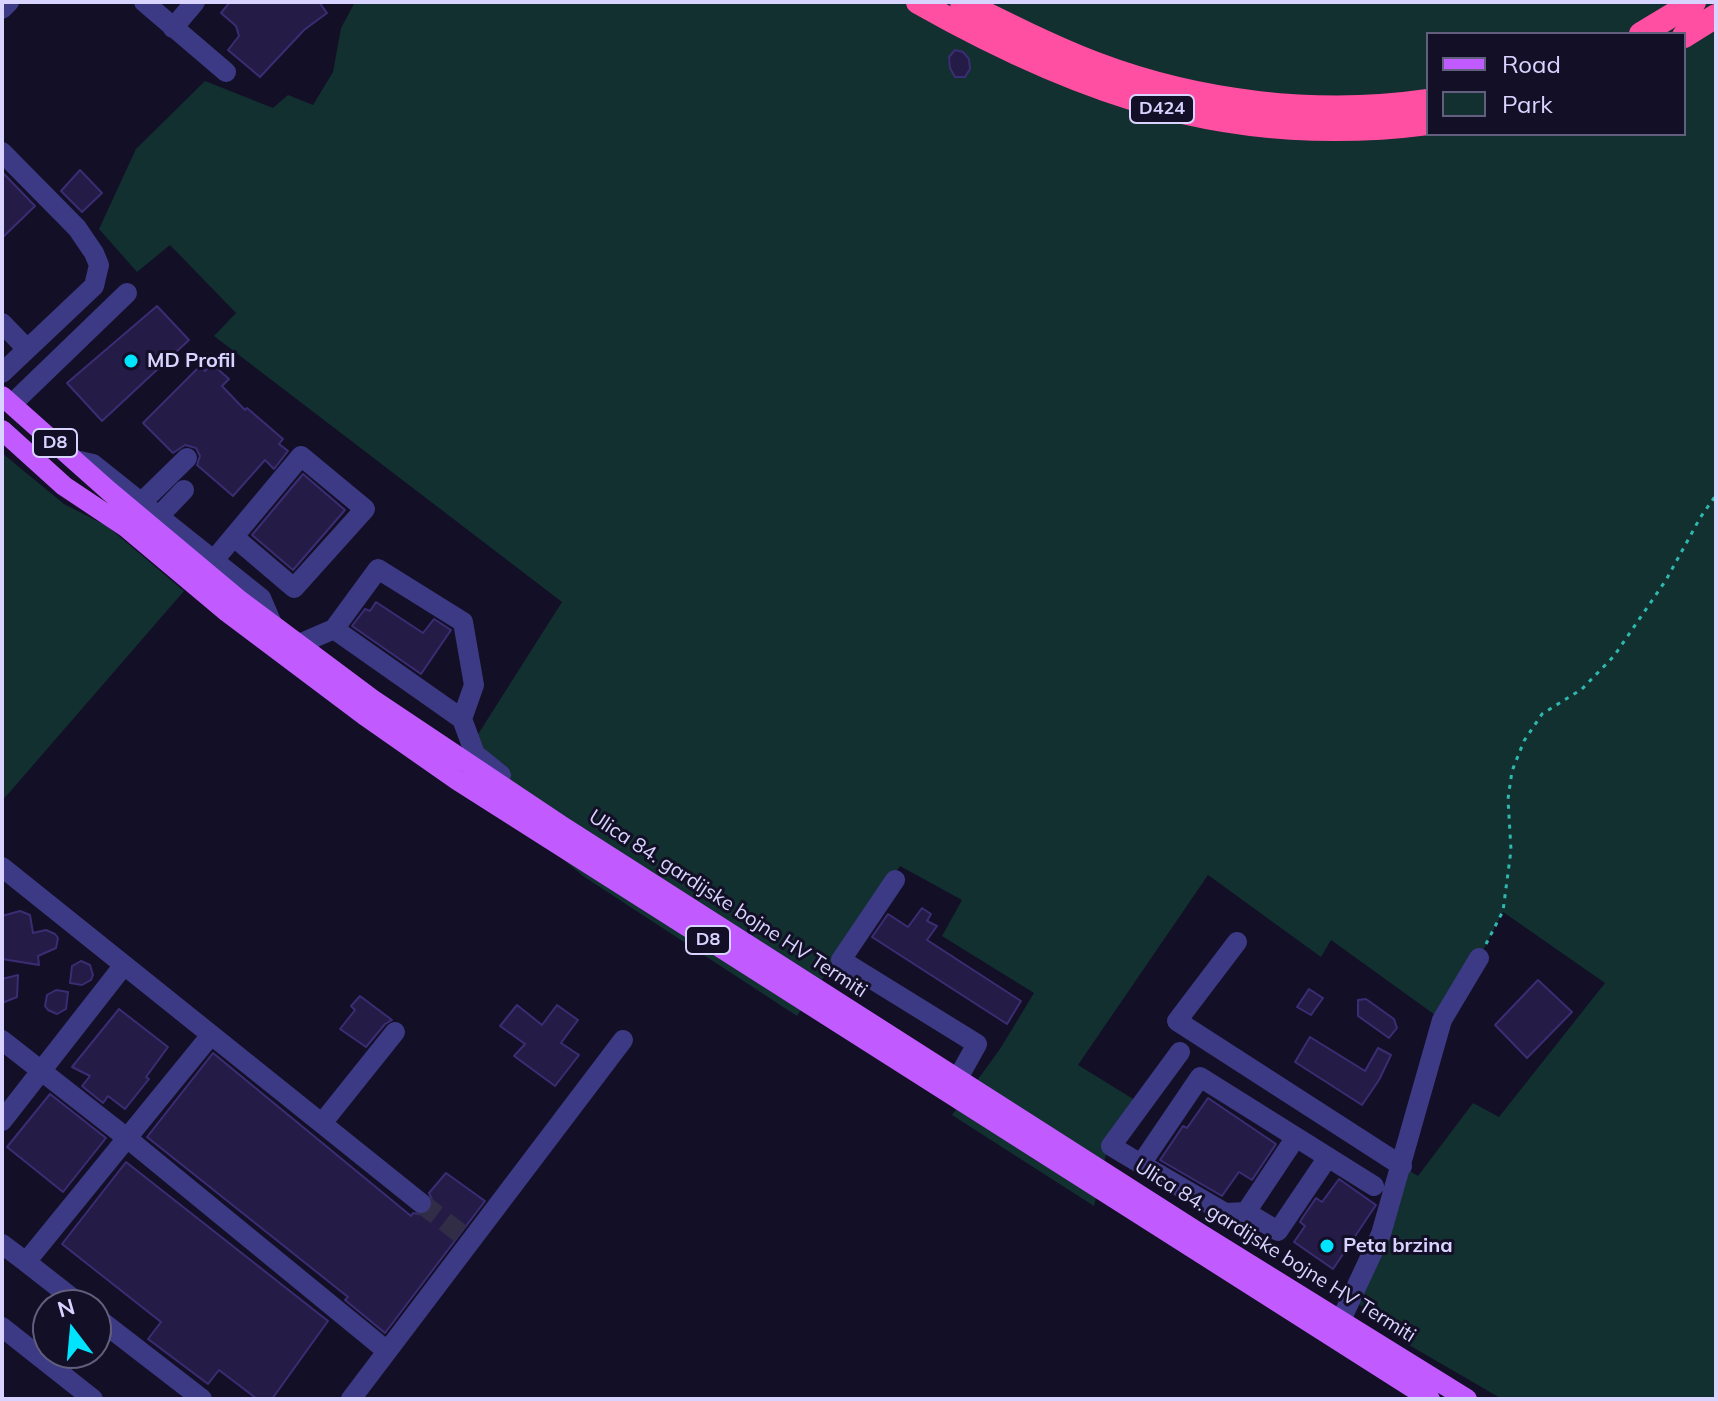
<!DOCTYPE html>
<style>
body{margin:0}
#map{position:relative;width:1718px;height:1401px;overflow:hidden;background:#130f26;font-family:Mulish,sans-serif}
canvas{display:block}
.frame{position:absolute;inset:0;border:4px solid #d9d4ff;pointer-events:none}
.legend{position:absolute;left:1426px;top:32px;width:260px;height:104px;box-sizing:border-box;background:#130f26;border:2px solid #625e7d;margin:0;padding:10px 14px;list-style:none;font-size:24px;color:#d9d4ff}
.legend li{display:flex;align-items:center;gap:16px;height:40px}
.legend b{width:40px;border:2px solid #625e7d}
.north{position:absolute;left:32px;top:1289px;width:80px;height:80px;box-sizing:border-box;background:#130f26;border:2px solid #625e7d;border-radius:50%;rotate:344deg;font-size:22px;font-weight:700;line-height:32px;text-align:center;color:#d9d4ff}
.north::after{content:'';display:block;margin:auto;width:28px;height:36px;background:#00e5ff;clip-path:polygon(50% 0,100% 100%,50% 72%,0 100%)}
</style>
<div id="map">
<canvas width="1718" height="1401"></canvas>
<div class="frame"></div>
<ul class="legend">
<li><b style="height:10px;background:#c25bff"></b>Road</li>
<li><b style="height:22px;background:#12302f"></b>Park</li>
</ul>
<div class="north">N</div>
</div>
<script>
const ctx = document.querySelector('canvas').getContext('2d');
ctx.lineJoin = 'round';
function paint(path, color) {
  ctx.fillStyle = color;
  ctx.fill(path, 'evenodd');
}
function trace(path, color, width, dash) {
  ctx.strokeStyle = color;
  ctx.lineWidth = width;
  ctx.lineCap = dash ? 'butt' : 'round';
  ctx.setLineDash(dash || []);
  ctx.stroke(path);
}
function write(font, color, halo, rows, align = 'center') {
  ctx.font = font + ' Mulish,sans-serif';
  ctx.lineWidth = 6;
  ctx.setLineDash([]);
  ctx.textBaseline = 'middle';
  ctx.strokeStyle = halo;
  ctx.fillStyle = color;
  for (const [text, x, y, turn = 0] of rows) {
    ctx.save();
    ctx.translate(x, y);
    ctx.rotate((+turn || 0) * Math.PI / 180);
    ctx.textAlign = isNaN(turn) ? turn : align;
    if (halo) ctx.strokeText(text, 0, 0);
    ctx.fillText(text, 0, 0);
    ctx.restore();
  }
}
const green = new Path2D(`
 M355,2h1361v1397h-214l-93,-54 -54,-44 47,-135 16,10 55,-73 26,14 106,-134 -102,-71 -24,46 -37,62 -111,-80 -10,17 -113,-82 -130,190 60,37 -32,52 -12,52 -142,-91 48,-66 34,-56 -92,-57 20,-36 -62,-34 -103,150 -214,-140 -127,-107 106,-167 -348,-266 22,-23 -66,-68 -33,27 -38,-43 37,-80 69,-68 68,27 15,-13 25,10 20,-33 8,-44zM1428,34h256v100h-256z
 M2,453l62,51 43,22 77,65 -182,210z`);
const building = new Path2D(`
 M230,2h89l8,11 -23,17 -44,47 -32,-27 11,-14 -3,-10 -15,-13z
 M955,50l8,2 6,7 1,10 -5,8h-10l-5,-9 -1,-11z
 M80,170l22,23 -20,19 -21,-21z
 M2,172l33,34 -33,32z
 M157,306l32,34 -87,81 -35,-38z
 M212,364l17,15 -7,7 23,24 2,-2 36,31 -4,5 9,7 -14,18 -9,-9 -32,36 -36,-31 3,-9 -4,-8 -11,-3 -12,8 -30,-30 57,-57 5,5z
 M303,474l42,36 -52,60 -41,-35z
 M376,602l47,31 11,-14 17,11 -30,44 -69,-48 13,-17 5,2z
 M922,908l9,6 -4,7 10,5 -10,14 94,61 -14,23 -135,-87 16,-23 20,13z
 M20,911l10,4 3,18 13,-3 9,4 3,4 -2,10 -18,8 1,9 -37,-6v-43z
 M81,961l9,4 3,10 -2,5 -9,5 -12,-2 2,-17z
 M18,975l-1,22 -15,6v-24z
 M1538,980l34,32 -45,46 -32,-33z
 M1309,989l14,9 -12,17 -14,-8z
 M56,990l12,2 -2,17 -9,5 -9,-4 -3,-4 2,-11z
 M360,996l32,24 -7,4 -19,23 -26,-18 15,-19 -4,-4z
 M1366,999l28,20 3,9 -8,10 -31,-22v-16z
 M517,1005l25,20 15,-20 21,15 -17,23 18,12 -24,31 -41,-30 11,-12 -25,-18z
 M119,1009l49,38 -22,30 3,2 -24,30 -17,-13 -5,7 -21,-17 8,-10 -18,-9z
 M1310,1037l55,34 13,-23 13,7 -12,25 -17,25 -67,-43z
 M213,1053l198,163 2,-3 12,2 6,-3 3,-8 -5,-11 17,-20 39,28 -100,132 -40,-33 3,-3 -201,-160z
 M50,1094l56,44 -43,54 -56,-45z
 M1208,1098l68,46 -24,36 -13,-8 -17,24 -62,-36 23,-34 4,2z
 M126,1162l202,159 -56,78h-15l-38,-29 -11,14 -60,-45 13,-17 -99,-78z
 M1339,1179l37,26 -43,64 -39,-27 11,-16 -5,-4 3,-5 13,-19 6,4z`);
const minorTunnel = new Path2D(`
 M421,1203l40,31`);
const path = new Path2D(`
 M1486,944l17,-33 8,-61 -3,-51 4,-28 12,-30 18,-27 40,-25 32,-33 52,-76 34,-62 16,-23`);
const minor = new Path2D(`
 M144,2l82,70
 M2,9l7,-7
 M173,28l22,-26
 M2,152l75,76 17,25 5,12 -5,21 -92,87
 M2,323l25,26
 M12,404l115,-111
 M75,460l18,4 168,134 12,28
 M142,502l45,-44
 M159,516l25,-26
 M214,560l87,-104 64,53 -71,79 -60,-51
 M334,629l44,-60 85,53 11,63 -12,34
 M297,645l37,-16 128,90 13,35 26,21
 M2,867l419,336
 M895,880l-54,80 136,84 -19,34
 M1237,942l-60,79 225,145
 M2,1040l125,98 260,213
 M2,1121l122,-156
 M323,1122l72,-90
 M1296,1137l-50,75 32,19 50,-74
 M1141,1164l-30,-18 69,-94
 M1246,1212l-21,1 -84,-49 59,-87 174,109
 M2,1244l24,18 185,-227
 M26,1262l55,43
 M96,1317l106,82
 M1340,1322l41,-88 61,-214 37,-62
 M2,1327l91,72
 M351,1399l272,-359`);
const major = new Path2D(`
 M2,396l107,95 129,108 134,100 190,127 637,407 268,166
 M2,430l62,56 63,42 100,84 137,103 93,65 973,619`);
const highway = new Path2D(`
 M918,2c166,94 317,146 510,121
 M962,2c44,22 88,44 134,62 103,39 222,53 332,37
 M1641,34l53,-32
 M1684,36l32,-20`);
const markers = [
 [131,361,8,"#00e5ff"],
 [1327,1246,8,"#00e5ff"]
];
const shields = [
 [1162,109,64],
 [55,443,44],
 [708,940,44]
];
const shieldNames = [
 ["D424",1162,109],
 ["D8",55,443],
 ["D8",708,940]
];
const poiNames = [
 ["MD Profil",147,361],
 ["Peta brzina",1343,1246]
];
const streetNames = [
 ["Ulica 84. gardijske bojne HV Termiti",728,904,33],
 ["Ulica 84. gardijske bojne HV Termiti",1275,1251,32]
];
paint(green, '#12302f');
paint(building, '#241b47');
trace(building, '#3b2d73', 2);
trace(minorTunnel, '#312d47', 20, [20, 10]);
trace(path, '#2fb8b0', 3, [4, 6]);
trace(minor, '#3d3a85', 20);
trace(major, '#c25bff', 20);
trace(highway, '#ff4fa3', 24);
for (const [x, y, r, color] of markers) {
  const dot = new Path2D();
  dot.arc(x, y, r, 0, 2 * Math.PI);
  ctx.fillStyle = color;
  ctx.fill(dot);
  trace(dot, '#130f26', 3);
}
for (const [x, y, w] of shields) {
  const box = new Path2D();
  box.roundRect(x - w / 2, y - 14, w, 28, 6);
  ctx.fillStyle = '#130f26';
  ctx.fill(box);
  trace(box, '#d9d4ff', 2);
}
write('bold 18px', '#d9d4ff', null, shieldNames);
write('bold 20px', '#d9d4ff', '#130f26', poiNames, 'left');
write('20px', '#d9d4ff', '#130f26', streetNames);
</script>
